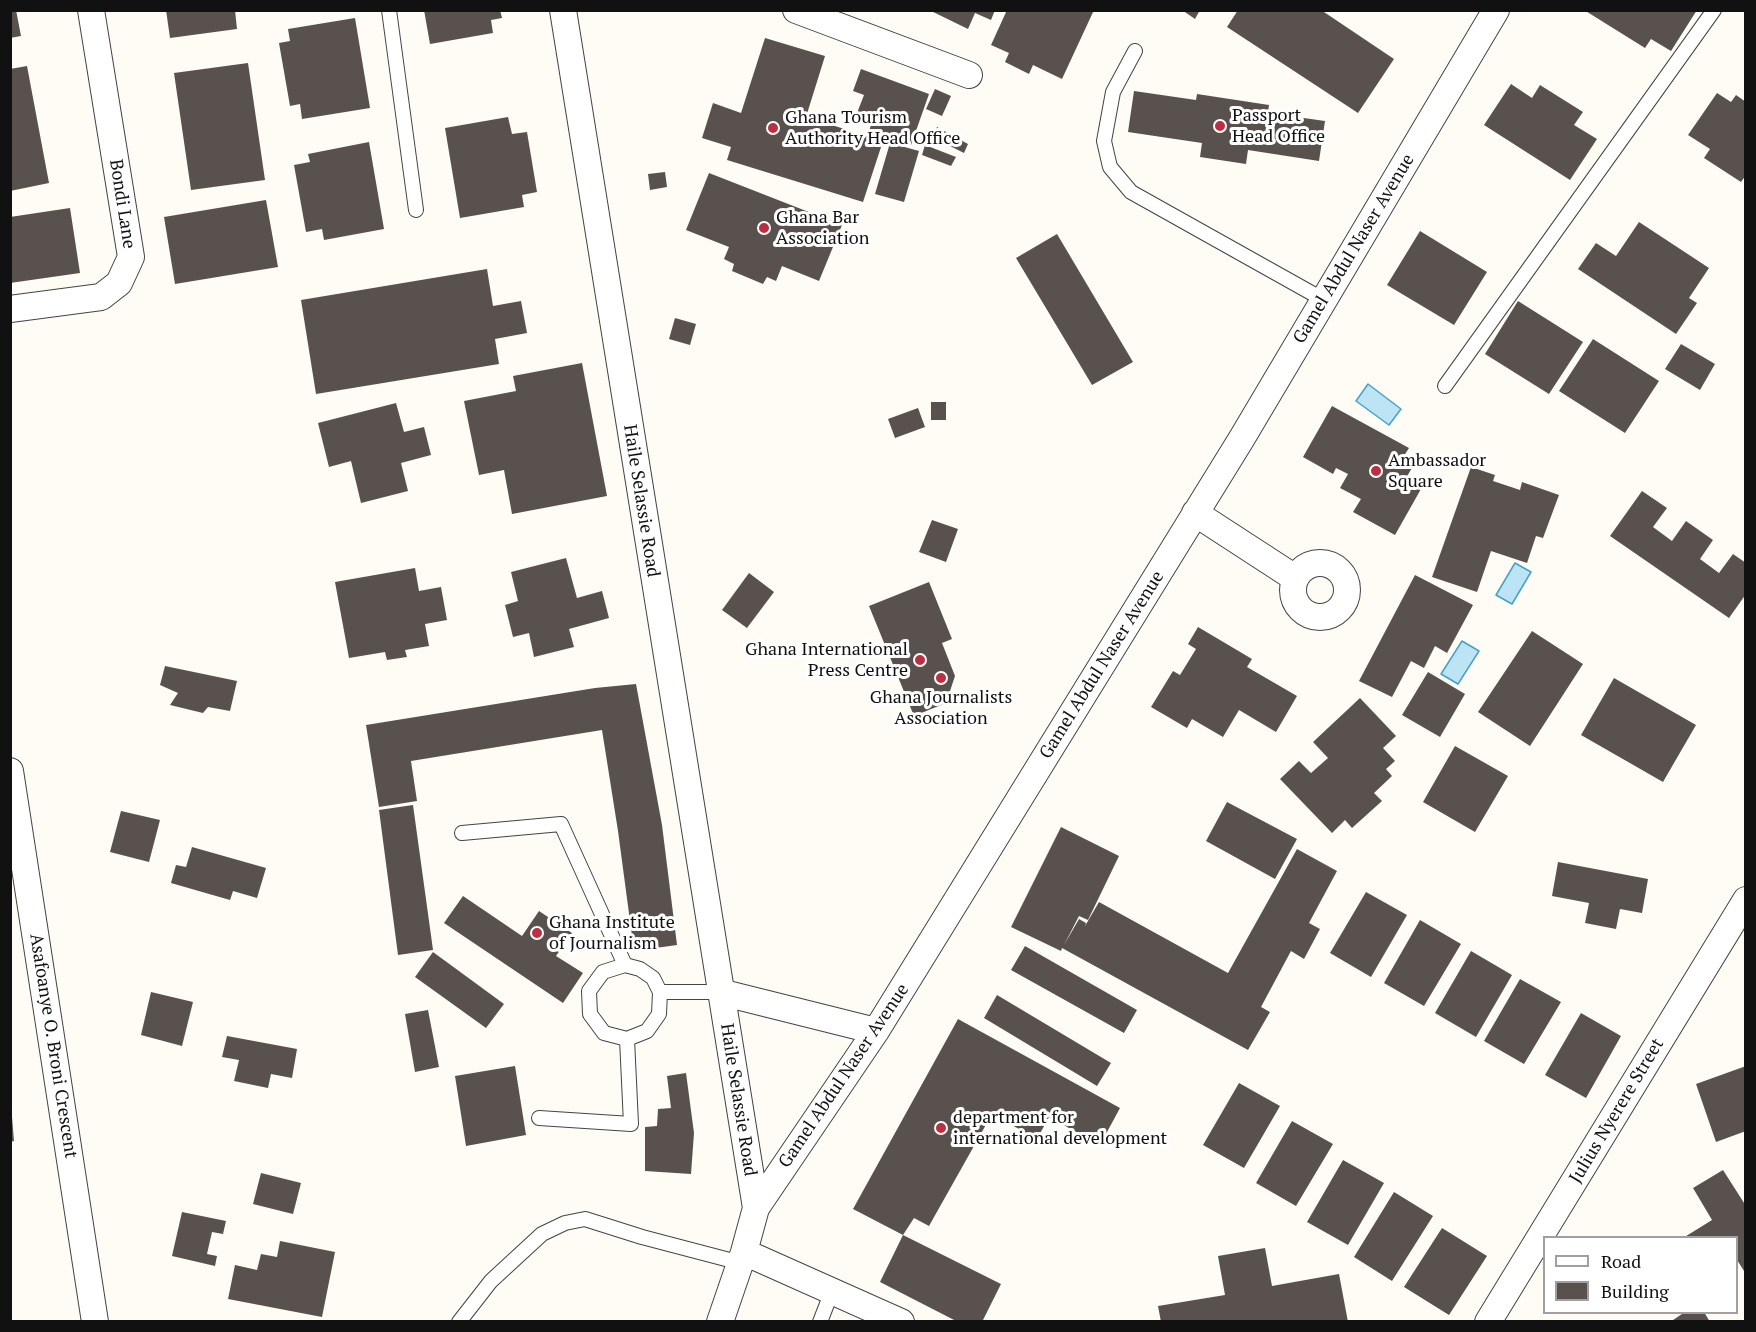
<!DOCTYPE html>
<style>
body{margin:0}
#map{position:relative;width:1756px;height:1332px;overflow:hidden;background:#fefcf5;font-family:"PT Serif",serif}
canvas{display:block}
.frame{position:absolute;inset:0;border:12px solid #111;pointer-events:none}
.legend{position:absolute;left:1543px;top:1236px;width:195px;height:78px;box-sizing:border-box;background:#fff;border:2px solid #a0a0a0;margin:0;padding:8px 10px;list-style:none;font-size:18px;color:#111}
.legend li{display:flex;align-items:center;gap:12px;height:30px}
.legend b{width:30px;border:2px solid #a0a0a0}
</style>
<div id="map">
<canvas width="1756" height="1332"></canvas>
<div class="frame"></div>
<ul class="legend">
<li><b style="height:8px;background:#fff"></b>Road</li>
<li><b style="height:16px;background:#59514e"></b>Building</li>
</ul>
</div>
<script>
const ctx = document.querySelector('canvas').getContext('2d');
ctx.lineJoin = 'round';
function paint(path, color) {
  ctx.fillStyle = color;
  ctx.fill(path, 'evenodd');
}
function trace(path, color, width, dash) {
  ctx.strokeStyle = color;
  ctx.lineWidth = width;
  ctx.lineCap = dash ? 'butt' : 'round';
  ctx.setLineDash(dash || []);
  ctx.stroke(path);
}
function write(font, color, halo, rows, align = 'center') {
  ctx.font = font + ' "PT Serif",serif';
  ctx.lineWidth = 6;
  ctx.setLineDash([]);
  ctx.textBaseline = 'middle';
  ctx.strokeStyle = halo;
  ctx.fillStyle = color;
  for (const [text, x, y, turn = 0] of rows) {
    ctx.save();
    ctx.translate(x, y);
    ctx.rotate((+turn || 0) * Math.PI / 180);
    ctx.textAlign = isNaN(turn) ? turn : align;
    if (halo) ctx.strokeText(text, 0, 0);
    ctx.fillText(text, 0, 0);
    ctx.restore();
  }
}
const water = new Path2D(`
 M1368,384l33,25 -12,16 -33,-24z
 M1515,563l16,9 -19,32 -16,-9z
 M1462,641l17,10 -21,33 -17,-10z`);
const building = new Path2D(`
 M10,10h6l5,26 -11,2z
 M166,10h69l2,19 -67,9z
 M424,10h76l2,8 -11,2 2,13 -63,11z
 M929,10h66l-4,10 -16,-7 -7,16z
 M1007,10h87l-32,69 -29,-14 -4,9 -24,-12 4,-9 -18,-8z
 M1182,10h18l-5,9z
 M1238,10h83l73,49 -36,54 -131,-86z
 M1584,10h113l-26,41 -20,-12 -6,9z
 M355,18l15,90 -68,11 -2,-15 -10,2 -11,-63 11,-2 -2,-12z
 M765,38l60,18 -19,61 77,24 -20,61 -136,-42 4,-13 -29,-9 11,-35 28,10z
 M248,63l17,117 -74,10 -17,-117z
 M27,66l22,117 -39,8v-122z
 M861,69l68,25 -18,51 -42,-14 4,-12 -16,-6 7,-18 -11,-4z
 M1511,84l21,14 8,-13 43,27 -9,13 23,14 -27,41 -86,-55z
 M935,89l16,7 -9,20 -16,-7z
 M1134,91l62,9 1,-6 72,11 -1,8 57,8 -6,40 -71,-11 -2,14 -46,-7 2,-14 -74,-11z
 M1717,93l14,9 5,-7 10,7v73l-5,7 -37,-24 6,-9 -22,-14z
 M508,117l4,17 15,-2 10,60 -15,3 2,12 -64,11 -15,-90z
 M937,127l31,17 -4,9 -32,-16z
 M369,142l15,87 -60,11 -2,-11 -16,3 -12,-67 16,-3 -2,-8z
 M890,143l29,8 -15,51 -29,-8z
 M925,145l31,12 -5,9 -29,-11z
 M665,172l2,15 -17,3 -2,-16z
 M709,173l133,52 -23,56 -37,-15 -6,15 -9,-4 -4,7 -31,-13 2,-7 -10,-5 5,-12 -43,-17z
 M266,200l12,67 -103,17 -11,-67z
 M70,208l10,65 -70,10v-66z
 M1639,222l70,46 -20,30 8,5 -21,31 -98,-65 18,-26 20,13z
 M1420,231l67,41 -33,53 -67,-40z
 M1057,234l76,128 -41,23 -76,-127z
 M487,269l6,37 28,-5 6,32 -32,6 4,25 -183,30 -15,-94z
 M1518,301l65,41 -34,52 -64,-40z
 M675,318l21,6 -6,21 -21,-6z
 M1593,339l66,42 -34,52 -66,-42z
 M1681,344l34,20 -15,26 -35,-21z
 M582,363l25,133 -95,18 -8,-44 -25,5 -15,-74 52,-10 -3,-15z
 M931,402h15v18h-15z
 M396,403l8,29 20,-5 7,28 -30,8 7,28 -47,12 -10,-42 -22,6 -11,-44z
 M1332,406l77,42 -7,11 11,7 -8,14 16,9 -26,46 -42,-23 8,-13 -21,-11 8,-14 -12,-6 -3,6 -30,-17z
 M918,408l7,19 -30,11 -7,-19z
 M1471,467l24,8 -2,6 27,9 2,-8 37,13 -16,43 -7,-2 -9,27 -36,-12 -14,41 -45,-15z
 M1642,491l25,17 -14,19 19,14 14,-20 27,19 -13,19 19,14 14,-19 13,9v31l-17,24 -119,-82z
 M932,520l26,9 -12,33 -27,-10z
 M566,558l11,40 25,-7 7,27 -40,11 5,18 -40,10 -5,-24 -16,4 -8,-32 13,-4 -7,-29z
 M415,568l4,23 22,-4 6,33 -22,4 4,22 -24,4 2,7 -20,3 -2,-8 -36,6 -14,-76z
 M749,573l25,19 -27,36 -25,-18z
 M1415,575l58,30 -26,48 -12,-7 -11,22 -13,-7 -19,36 -33,-16z
 M929,582l23,57 -10,4 13,33 -9,27 -32,13 -45,-110z
 M1198,627l54,32 -5,8 50,29 -21,36 -37,-22 -16,27 -31,-18 -5,9 -36,-21 22,-36 7,4 16,-26 -8,-5z
 M1532,631l51,33 -53,82 -52,-34z
 M165,666l72,15 -7,30 -22,-4 -5,6 -33,-8 8,-12 -18,-8z
 M1428,672l37,22 -25,43 -38,-22z
 M1614,678l82,47 -33,57 -82,-47z
 M636,684l26,141 15,120 -43,6 -16,-120 -16,-101 -191,31 6,40 -38,6 -13,-82 229,-37z
 M1360,698l36,38 -13,12 12,13 -9,8 6,7 -18,17 8,8 -30,27 -7,-8 -13,13 -52,-54 19,-18 12,12 17,-15 -15,-16z
 M1455,746l53,30 -33,56 -52,-30z
 M1227,802l70,37 -22,40 -69,-38z
 M413,805l20,145 -35,5 -19,-145z
 M121,811l39,9 -11,42 -39,-10z
 M1061,827l58,29 -31,64 -9,-4 -15,29 15,-26 7,4 -1,3 14,-24 129,71 69,-124 40,22 -28,52 11,6 -16,30 -13,-8 -30,56 9,5 -22,38 -186,-102 -1,3 -50,-24z
 M192,847l74,21 -9,30 -24,-7 -3,9 -59,-17 5,-18 10,2z
 M1558,862l90,17 -6,34 -22,-4 -4,20 -31,-6 4,-20 -37,-7z
 M1366,892l41,23 -36,62 -41,-24z
 M463,896l59,40 17,-25 33,22 -16,23 27,17 -20,30 -119,-80z
 M1420,920l41,24 -37,62 -40,-23z
 M1025,946l112,64 -13,23 -113,-63z
 M1471,951l41,24 -36,62 -41,-24z
 M433,952l71,52 -18,24 -71,-51z
 M1520,979l41,23 -37,62 -40,-23z
 M151,992l42,10 -11,44 -41,-11z
 M997,995l114,68 -14,23 -113,-68z
 M428,1010l11,57 -24,5 -10,-58z
 M1581,1013l40,23 -35,62 -41,-23z
 M958,1019l162,89 -20,37 -51,-28 -12,22 -45,-25 -63,112 -15,-8 -11,17 -50,-26z
 M227,1036l70,13 -5,29 -21,-4 -3,14 -34,-7 5,-21 -17,-3z
 M515,1066l11,69 -60,11 -11,-70z
 M1746,1066v65l-30,11 -20,-58z
 M686,1073l8,60 -3,41 -46,-3v-44l12,-1 1,-17 13,-1 -4,-32z
 M1239,1083l41,23 -36,62 -41,-23z
 M10,1117h2l2,24 -4,1z
 M1292,1121l41,23 -37,62 -40,-23z
 M1343,1160l41,23 -36,62 -41,-23z
 M1723,1170l23,36v68l-9,-14v-22h-54l29,-18 -19,-32z
 M261,1173l40,10 -8,31 -40,-10z
 M1394,1192l39,24 -41,65 -38,-24z
 M182,1212l44,9 -3,13 -11,-2 -5,22 10,2 -2,10 -43,-10z
 M1442,1228l45,28 -38,59 -45,-28z
 M903,1235l98,49 -19,38h-24l-78,-40z
 M280,1241l55,11 -13,65 -94,-18 7,-34 22,5 4,-16 16,3z
 M1265,1248l7,38 67,-12 9,48h-187l-3,-16 67,-11 -7,-39z
 M1685,1312h19l6,10h-40z`);
const service = new Path2D(`
 M389,10l27,200
 M1135,51l-22,41 -9,49 6,26 21,25 193,108
 M1445,386l269,-376
 M462,833l99,-9 64,141
 M625,965l15,4 13,9 7,14 -1,22 -12,17 -20,8 -23,-6 -14,-19 -1,-23 14,-19z
 M660,992h60
 M539,1118l92,6 -4,-85
 M459,1322l32,-41 51,-47 23,-11 20,-4 57,18 99,26
 M820,1322l12,-31`);
const minor = new Path2D(`
 M563,10l193,1198
 M796,10l173,65
 M10,309l91,-12 18,-14 12,-26 -40,-247
 M1195,513l100,65
 M1293 590a27 27 0 1 1 54 0a27 27 0 1 1-54 0Z
 M10,771l85,551
 M720,992l156,39
 M744,1252l157,70
 M720,1322l24,-70 12,-44 120,-177 366,-593 254,-428
 M1488,1322l258,-422`);
const markers = [
 [1220,126,6,"#bc2e42"],
 [773,128,6,"#bc2e42"],
 [764,228,6,"#bc2e42"],
 [1376,471,6,"#bc2e42"],
 [920,660,6,"#bc2e42"],
 [941,678,6,"#bc2e42"],
 [537,933,6,"#bc2e42"],
 [941,1128,6,"#bc2e42"]
];
const poiNames = [
 ["Passport",1232,116],
 ["Head Office",1232,137],
 ["Ghana Tourism",785,118],
 ["Authority Head Office",785,139],
 ["Ghana Bar",776,218],
 ["Association",776,239],
 ["Ambassador",1388,461],
 ["Square",1388,482],
 ["Ghana International",908,650,"right"],
 ["Press Centre",908,671,"right"],
 ["Ghana Journalists",941,698,"center"],
 ["Association",941,719,"center"],
 ["Ghana Institute",549,923],
 ["of Journalism",549,944],
 ["department for",953,1118],
 ["international development",953,1139]
];
const streetNames = [
 ["Bondi Lane",122,204,81],
 ["Gamel Abdul Naser Avenue",1354,249,-59],
 ["Haile Selassie Road",641,501,81],
 ["Gamel Abdul Naser Avenue",1102,665,-58],
 ["Asafoanye O. Broni Crescent",53,1046,81],
 ["Gamel Abdul Naser Avenue",844,1076,-56],
 ["Haile Selassie Road",738,1100,81],
 ["Julius Nyerere Street",1617,1111,-59]
];
paint(water, '#bce4f4');
trace(water, '#46a1c8', 1.5);
paint(building, '#59514e');
trace(service, '#444', 16);
trace(minor, '#444', 28);
trace(service, '#fff', 14);
trace(minor, '#fff', 26);
for (const [x, y, r, color] of markers) {
  const dot = new Path2D();
  dot.arc(x, y, r, 0, 2 * Math.PI);
  ctx.fillStyle = color;
  ctx.fill(dot);
  trace(dot, '#fff', 2);
}
write('18px', '#111', '#fff', poiNames, 'left');
write('18px', '#111', '#fff', streetNames);
</script>
